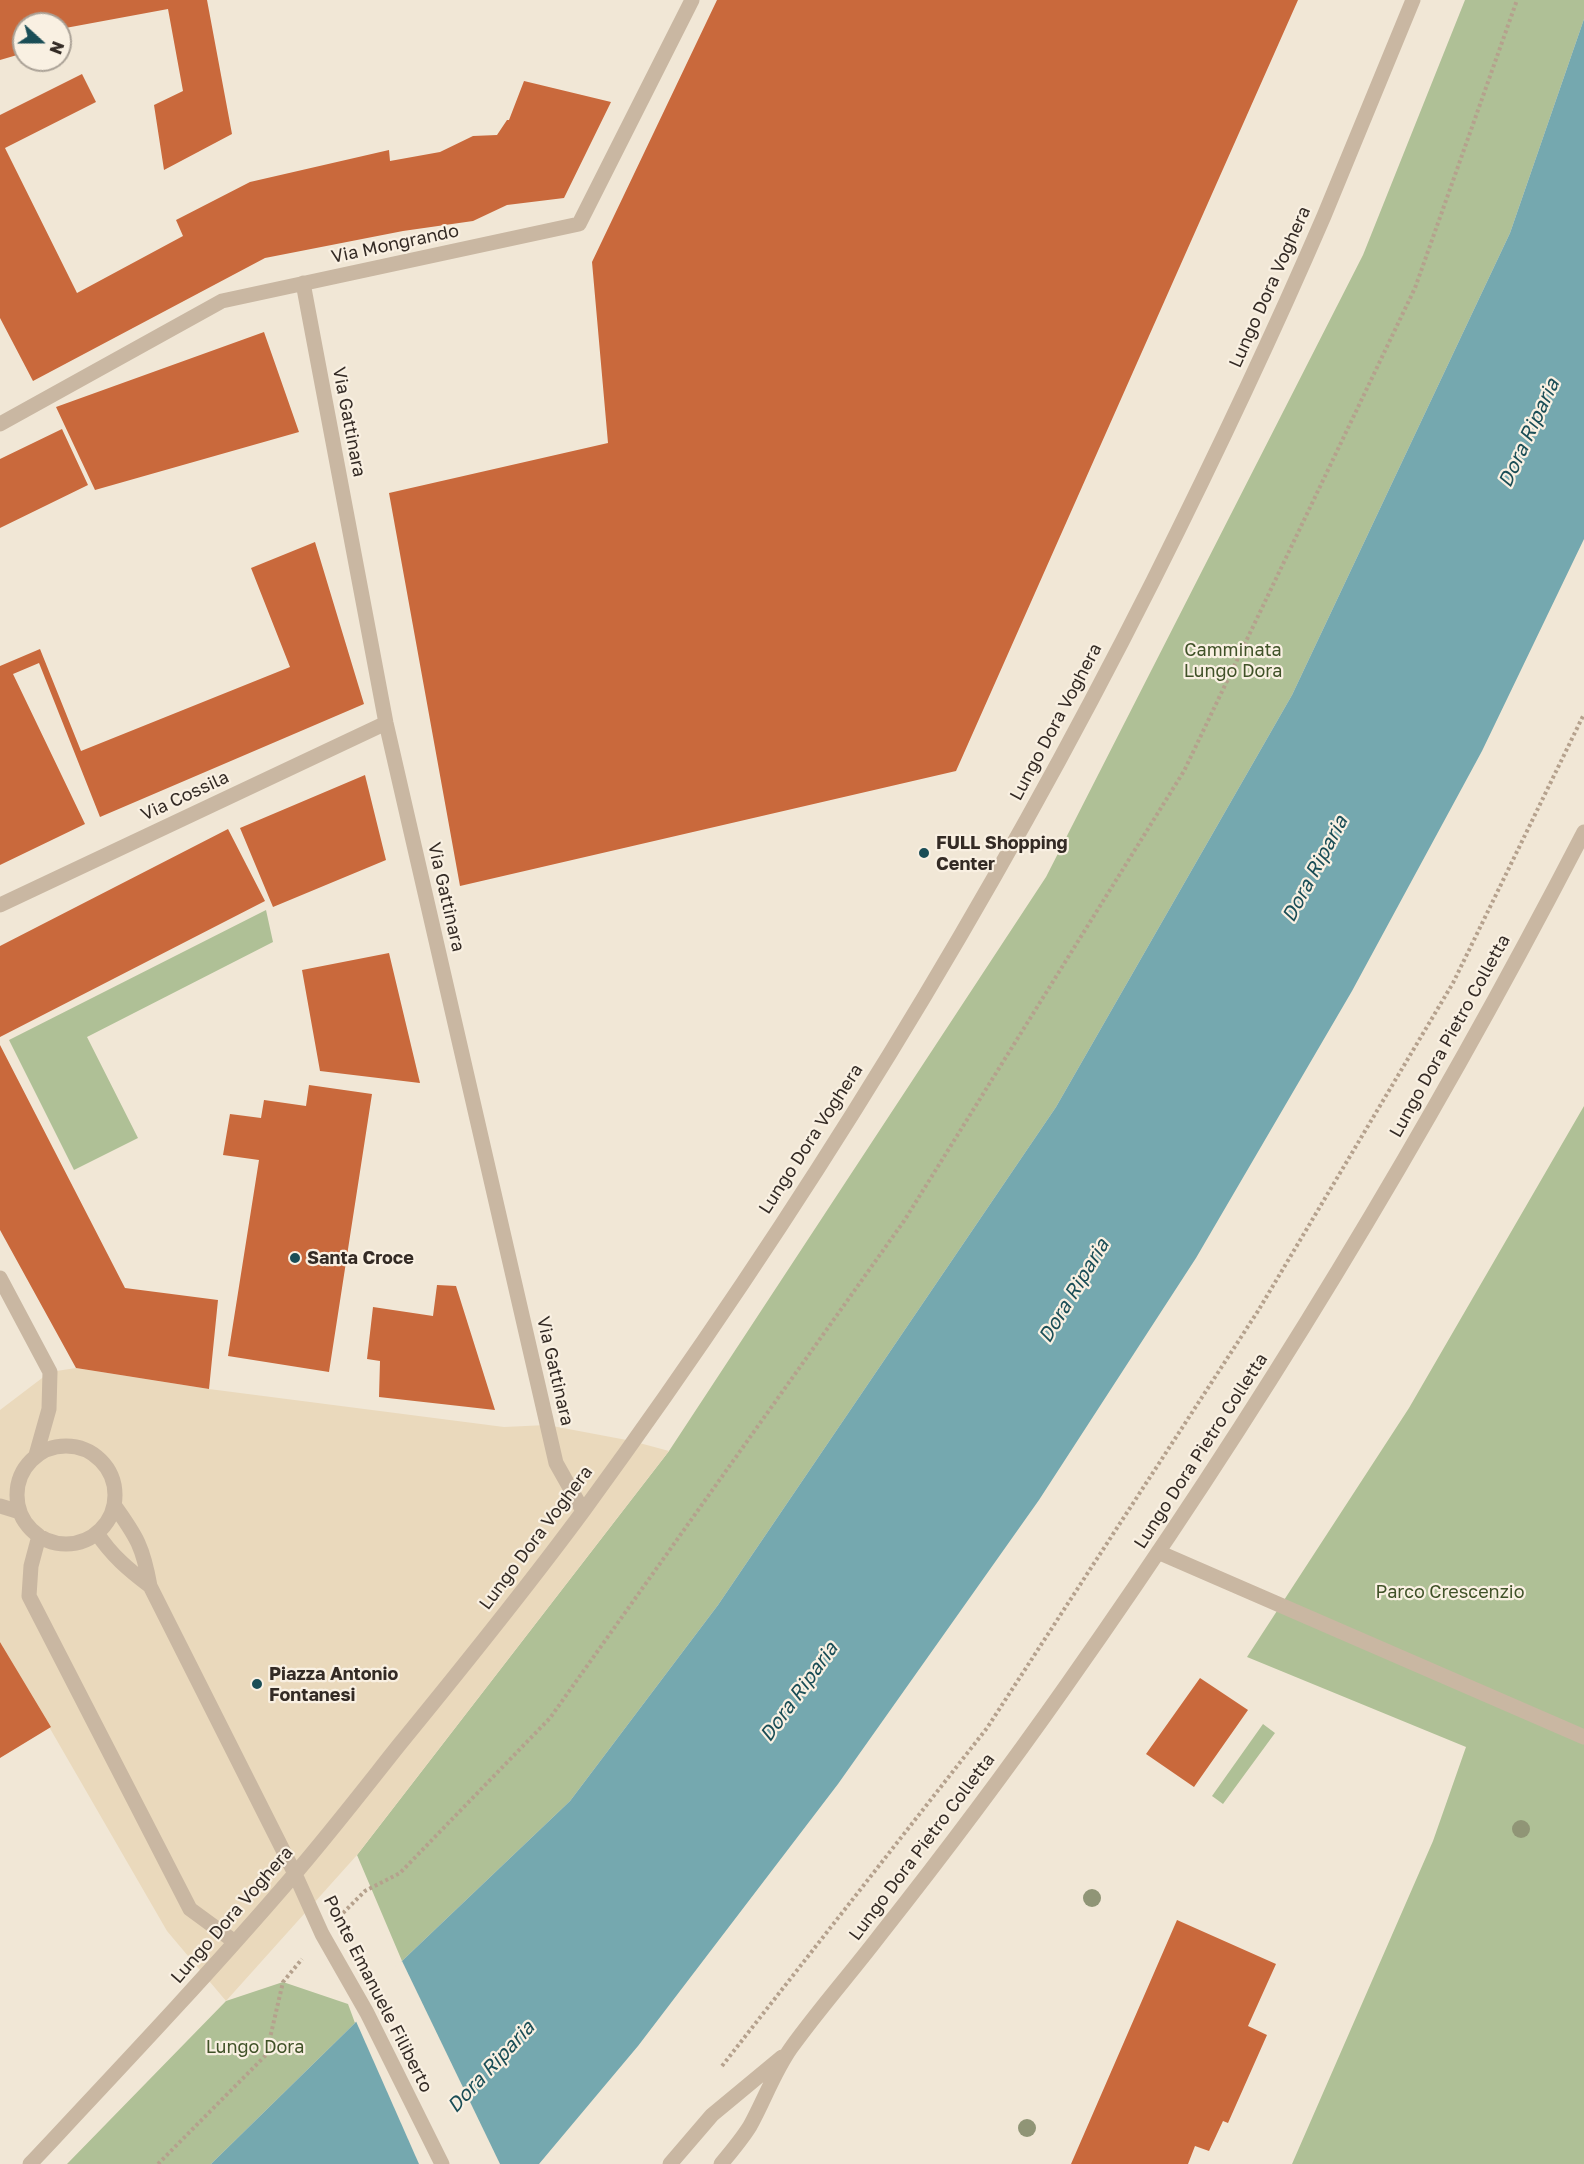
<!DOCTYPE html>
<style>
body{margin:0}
#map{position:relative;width:1584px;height:2164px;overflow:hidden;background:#f1e7d6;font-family:"Golos Text",sans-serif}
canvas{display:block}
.north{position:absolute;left:12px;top:12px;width:60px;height:60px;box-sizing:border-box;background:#f9f0e2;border:2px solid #aaa196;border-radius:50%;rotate:111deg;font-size:16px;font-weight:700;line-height:24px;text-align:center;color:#342b25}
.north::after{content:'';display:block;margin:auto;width:21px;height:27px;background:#1a4d56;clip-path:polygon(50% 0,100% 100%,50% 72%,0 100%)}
</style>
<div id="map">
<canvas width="1584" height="2164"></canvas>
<div class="north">N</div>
</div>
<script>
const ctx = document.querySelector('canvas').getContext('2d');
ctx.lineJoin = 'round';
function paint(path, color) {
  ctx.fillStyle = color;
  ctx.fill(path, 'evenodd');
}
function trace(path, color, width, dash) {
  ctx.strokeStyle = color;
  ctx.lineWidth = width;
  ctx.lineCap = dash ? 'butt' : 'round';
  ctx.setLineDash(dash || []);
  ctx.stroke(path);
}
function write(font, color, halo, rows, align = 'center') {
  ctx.font = font + ' "Golos Text",sans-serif';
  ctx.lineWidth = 4.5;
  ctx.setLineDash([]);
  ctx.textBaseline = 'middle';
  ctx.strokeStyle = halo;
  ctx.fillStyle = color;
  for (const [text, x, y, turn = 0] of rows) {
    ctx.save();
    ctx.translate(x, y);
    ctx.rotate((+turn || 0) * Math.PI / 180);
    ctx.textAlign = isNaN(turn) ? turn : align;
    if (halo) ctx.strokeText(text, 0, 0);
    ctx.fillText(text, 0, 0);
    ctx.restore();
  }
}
const green = new Path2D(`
 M1465,0h119v19l-74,214 -218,462 -236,412 -338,498 -148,196 -168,160 -45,-106 312,-404 377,-574 317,-622z
 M266,910l7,32 -186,95 51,101 -64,32 -65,-130z
 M1584,1106v1058h-292l141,-323 33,-94 -219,-90 162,-249z
 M1263,1724l12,9 -52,71 -11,-8z
 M283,1982l65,22 7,19 -144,141h-144l159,-163z`);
const plaza = new Path2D(`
 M76,1368l133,21 295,38 43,-2 85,16 37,10 -312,404 -131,146 -59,-70 -167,-289v-232l50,-38z`);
const water = new Path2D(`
 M1584,19v520l-102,212 -130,240 -156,267 -157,242 -201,284 -200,262 -99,118h-328l144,-141 47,-62 168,-160 148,-196 338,-498 236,-412 218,-462z`);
const pier = new Path2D(`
 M402,1961l98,203h-81l-64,-145 38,-51z`);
const building = new Path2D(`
 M0,0h207l25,134 -68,36 -10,-65 29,-14 -15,-82 -108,20v-5h-36v29l-24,7z
 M717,0h581l-342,771 -496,115 -71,-393 219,-50 -16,-181z
 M82,74l14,28 -91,46 72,145 106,-57 -7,-16 74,-38 139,-32 1,11 50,-9 33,-16 24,-1 10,-15h2l15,-39 87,21 -47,96 -57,7 -34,16 -70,10 -138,27 -232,123 -33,-63v-203z
 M264,332l35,100 -204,58 -39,-83z
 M62,429l26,56 -88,43v-69z
 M315,542l49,162 -264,113 -61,-154 -26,11 72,150 -85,41v-199l40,-17 41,102 209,-84 -39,-99z
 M365,775l21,85 -113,47 -33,-79z
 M228,829l37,72 -265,136v-91z
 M389,953l31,130 -100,-12 -18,-101z
 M0,1045l125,243 93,12 -9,89 -133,-21 -76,-138z
 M309,1085l63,9 -43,278 -101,-16 31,-196 -36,-5 7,-41 31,4 3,-18 42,6z
 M437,1285l19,1 39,124 -116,-13 1,-36 -13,-2 6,-52 60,9z
 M0,1642l51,85 -51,31z
 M1200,1678l48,32 -54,77 -48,-33z
 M1177,1920l99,44 -28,62 19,9 -39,88 -5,-2 -14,30 -14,-5 -7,18h-117z`);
const path = new Path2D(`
 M343,1913l22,-22 35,-18 150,-155 354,-497 280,-450 231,-483 102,-288
 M722,2066l265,-338 271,-417 195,-328 131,-269
 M158,2164l108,-109 17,-73 19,-23`);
const minor = new Path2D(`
 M303,283l83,440 170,740 27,48
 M0,424l222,-123 357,-77 113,-224
 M0,905l386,-182
 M0,1278l50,94 -1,37 -13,46
 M17 1495a49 49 0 1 1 98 0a49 49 0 1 1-98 0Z
 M114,1505c23,32 29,42 36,81l145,288 27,60 45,79 75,151
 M0,1506l20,6
 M97,1533c14,22 32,37 53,53
 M39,1536l-8,30 -2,30 161,313 45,33
 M1158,1552l426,185
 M30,2164c89,-95 178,-189 263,-288 37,-43 71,-87 106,-131 63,-77 126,-155 185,-235 214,-293 406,-605 569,-929 60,-120 118,-242 171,-365 30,-72 59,-144 89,-216
 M670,2164l42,-49 70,-58
 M721,2164c10,-12 21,-25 29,-38 14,-25 24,-54 41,-78 28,-39 60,-75 89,-113 64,-81 127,-165 186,-249 192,-272 365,-558 518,-854`);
const trees = [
 [1521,1829],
 [1092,1898],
 [1027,2128]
];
const markers = [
 [924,853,6,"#1a4d56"],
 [295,1258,6,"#1a4d56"],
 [257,1684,6,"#1a4d56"]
];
const streetNames = [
 ["Via Mongrando",395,244,-12],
 ["Lungo Dora Voghera",1270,287,-66],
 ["Via Gattinara",349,422,79],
 ["Lungo Dora Voghera",1056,722,-62],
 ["Via Cossila",185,796,-25],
 ["Via Gattinara",446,897,77],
 ["Lungo Dora Pietro Colletta",1450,1036,-61],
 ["Lungo Dora Voghera",811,1139,-57],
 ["Via Gattinara",555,1371,77],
 ["Lungo Dora Pietro Colletta",1201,1451,-57],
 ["Lungo Dora Voghera",536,1538,-53],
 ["Lungo Dora Pietro Colletta",922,1847,-53],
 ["Lungo Dora Voghera",232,1915,-49],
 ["Ponte Emanuele Filiberto",378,1994,63]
];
const parkNames = [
 ["Camminata",1233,650],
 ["Lungo Dora",1233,671],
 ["Parco Crescenzio",1450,1592],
 ["Lungo Dora",255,2047]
];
const poiNames = [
 ["FULL Shopping",936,843],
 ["Center",936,864],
 ["Santa Croce",307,1258],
 ["Piazza Antonio",269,1674],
 ["Fontanesi",269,1695]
];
const waterNames = [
 ["Dora Riparia",1529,433,-65],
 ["Dora Riparia",1315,869,-62],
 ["Dora Riparia",1074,1291,-59],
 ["Dora Riparia",799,1692,-54],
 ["Dora Riparia",491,2067,-47]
];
paint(green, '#afc096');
paint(plaza, '#ead9bc');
paint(water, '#75a8af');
paint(pier, '#f1e7d6');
paint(building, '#c9693c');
trace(path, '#b5a18d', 4, [3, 3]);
trace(minor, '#c9b7a2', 15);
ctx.fillStyle = '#909576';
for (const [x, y] of trees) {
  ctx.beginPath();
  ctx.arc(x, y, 9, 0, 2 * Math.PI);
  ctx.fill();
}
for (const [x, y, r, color] of markers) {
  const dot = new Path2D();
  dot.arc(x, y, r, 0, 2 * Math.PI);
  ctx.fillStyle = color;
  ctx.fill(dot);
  trace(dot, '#f9f0e2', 2);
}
write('18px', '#342b25', '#f9f0e2', streetNames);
write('18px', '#405228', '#f9f0e2', parkNames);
write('bold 18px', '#342b25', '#f9f0e2', poiNames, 'left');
write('italic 20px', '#1a4d56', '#f9f0e2', waterNames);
</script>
